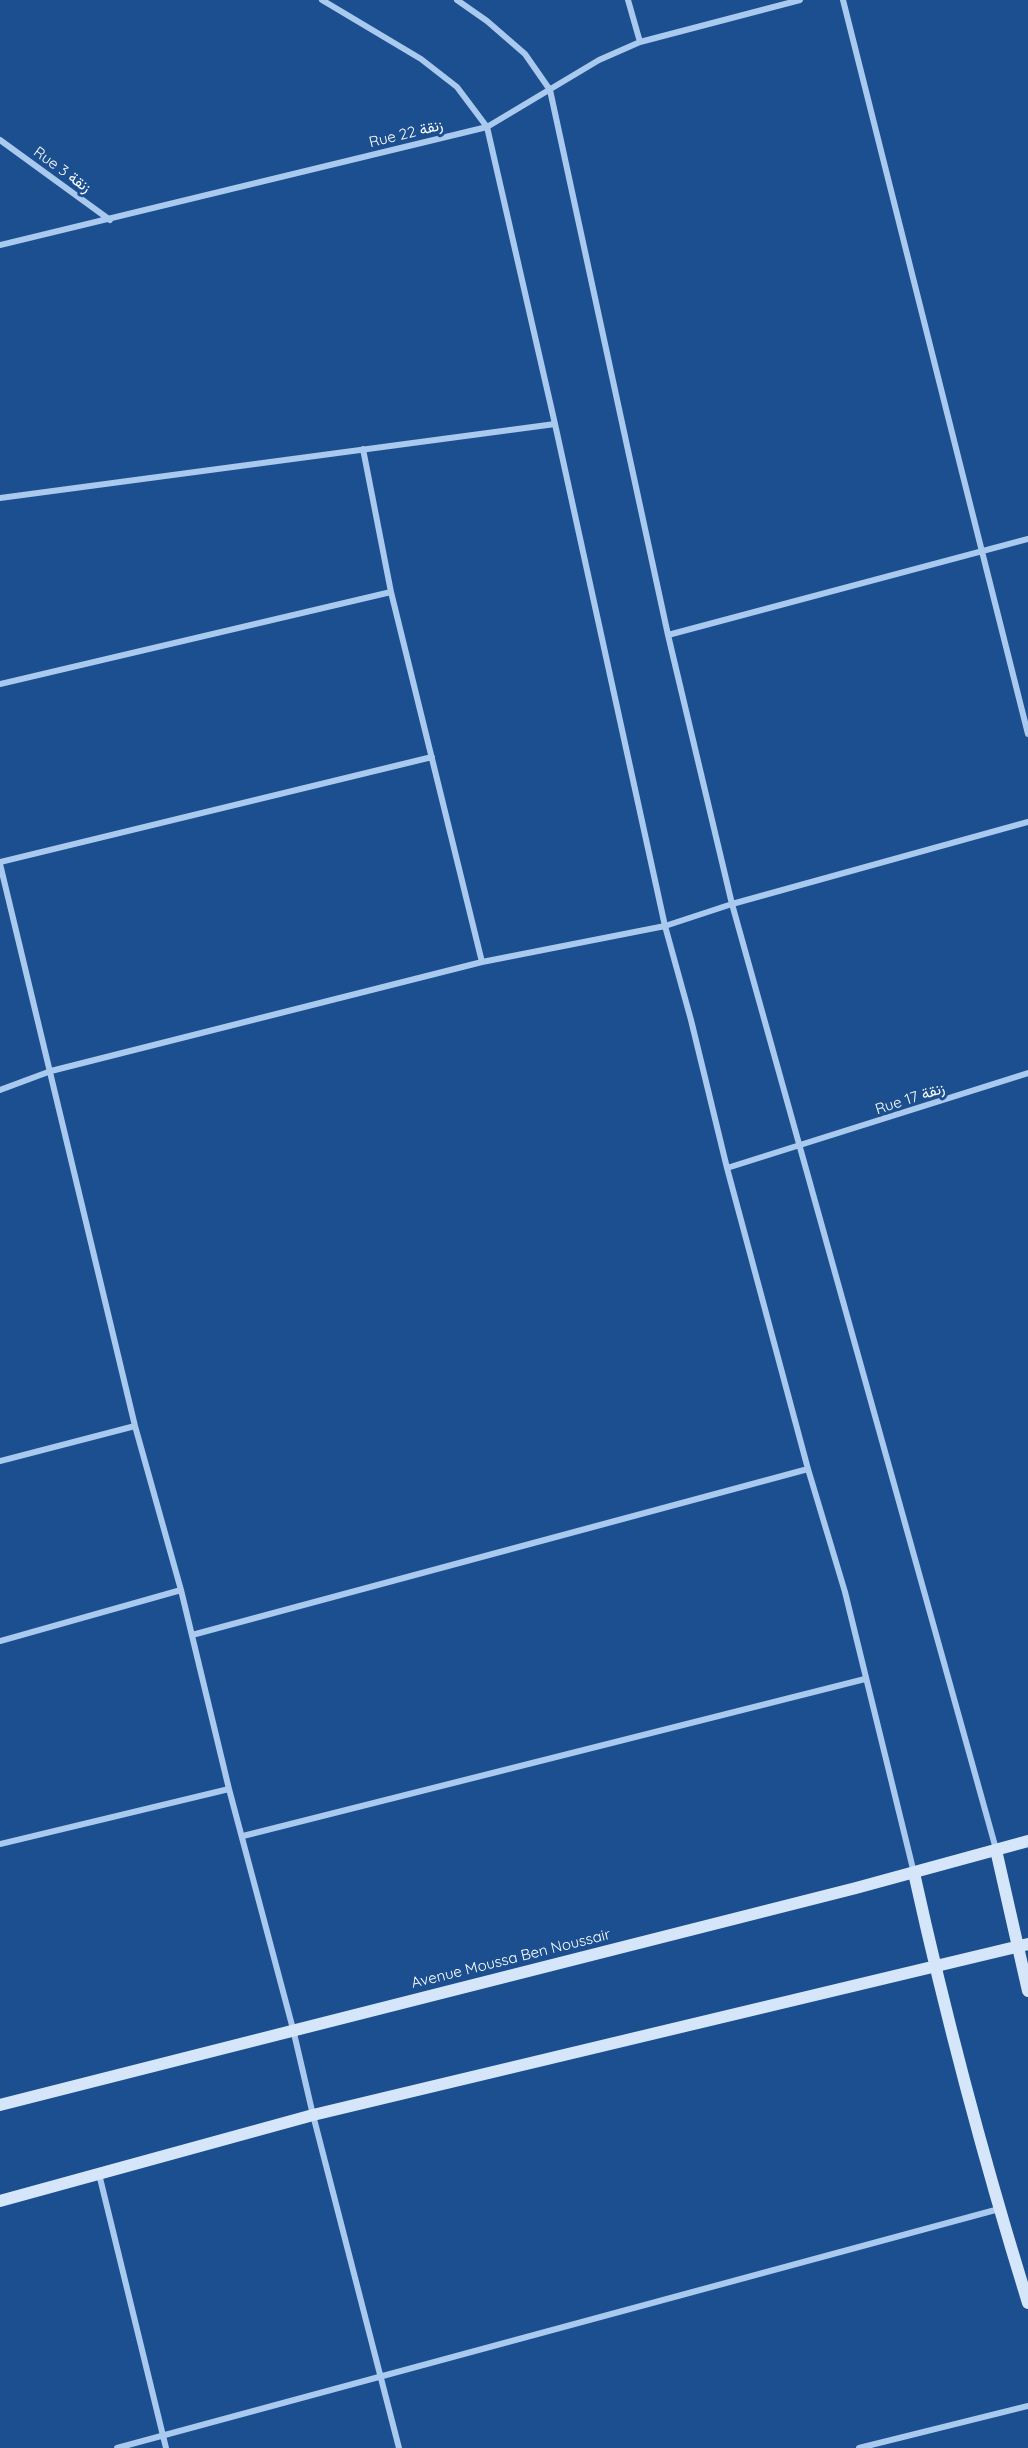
<!DOCTYPE html>
<meta charset="utf-8">
<style>
body{margin:0}
canvas{display:block;background:#1b4f8f}
</style>
<canvas width="1028" height="2448"></canvas>
<script>
const ctx = document.querySelector('canvas').getContext('2d');
ctx.lineJoin = 'round';
function trace(path, color, width, dash) {
  ctx.strokeStyle = color;
  ctx.lineWidth = width;
  ctx.lineCap = dash ? 'butt' : 'round';
  ctx.setLineDash(dash || []);
  ctx.stroke(path);
}
function write(font, color, halo, rows, align = 'center') {
  ctx.font = font + ' Quicksand,Vazirmatn,sans-serif';
  ctx.lineWidth = 6;
  ctx.setLineDash([]);
  ctx.textBaseline = 'middle';
  ctx.strokeStyle = halo;
  ctx.fillStyle = color;
  for (const [text, x, y, turn = 0] of rows) {
    ctx.save();
    ctx.translate(x, y);
    ctx.rotate((+turn || 0) * Math.PI / 180);
    ctx.textAlign = isNaN(turn) ? turn : align;
    if (halo) ctx.strokeText(text, 0, 0);
    ctx.fillText(text, 0, 0);
    ctx.restore();
  }
}
const street = new Path2D(`
 M322,0l99,59 36,28 30,40 68,297 110,502 26,94 36,148 81,301 37,123 69,281
 M457,0l30,21 38,33 25,36 118,545 64,269 264,945
 M628,0l12,42
 M843,0l185,734
 M0,140l110,80
 M0,245l487,-118 112,-67 41,-18 160,-42
 M363,449l28,143 91,370
 M0,498l555,-74
 M668,635l360,-96
 M0,684l391,-92
 M0,862l432,-105
 M0,864l135,562 46,164 48,199 64,240 20,86 86,333
 M0,1090l51,-19 431,-109 183,-36 67,-22 296,-82
 M727,1168l301,-95
 M0,1461l135,-35
 M192,1635l616,-166
 M0,1641l181,-51
 M243,1836l622,-157
 M0,1844l229,-55
 M99,2174l67,274
 M117,2448l882,-239
 M859,2448l169,-42`);
const secondary = new Path2D(`
 M996,1850l32,141
 M914,1873c32,145 70,288 114,430
 M0,2105l856,-217 172,-47
 M0,2201l313,-86 715,-171`);
const streetNames = [
 ["Rue 22 زنقة",406,134,-14],
 ["Rue 3 زنقة",62,170,36],
 ["Rue 17 زنقة",910,1099,-18],
 ["Avenue Moussa Ben Noussair",511,1959,-14]
];
trace(street, '#a9c9ee', 6);
trace(secondary, '#d6e6fa', 12);
write('15px', '#fff', '#1b4f8f', streetNames);
</script>
